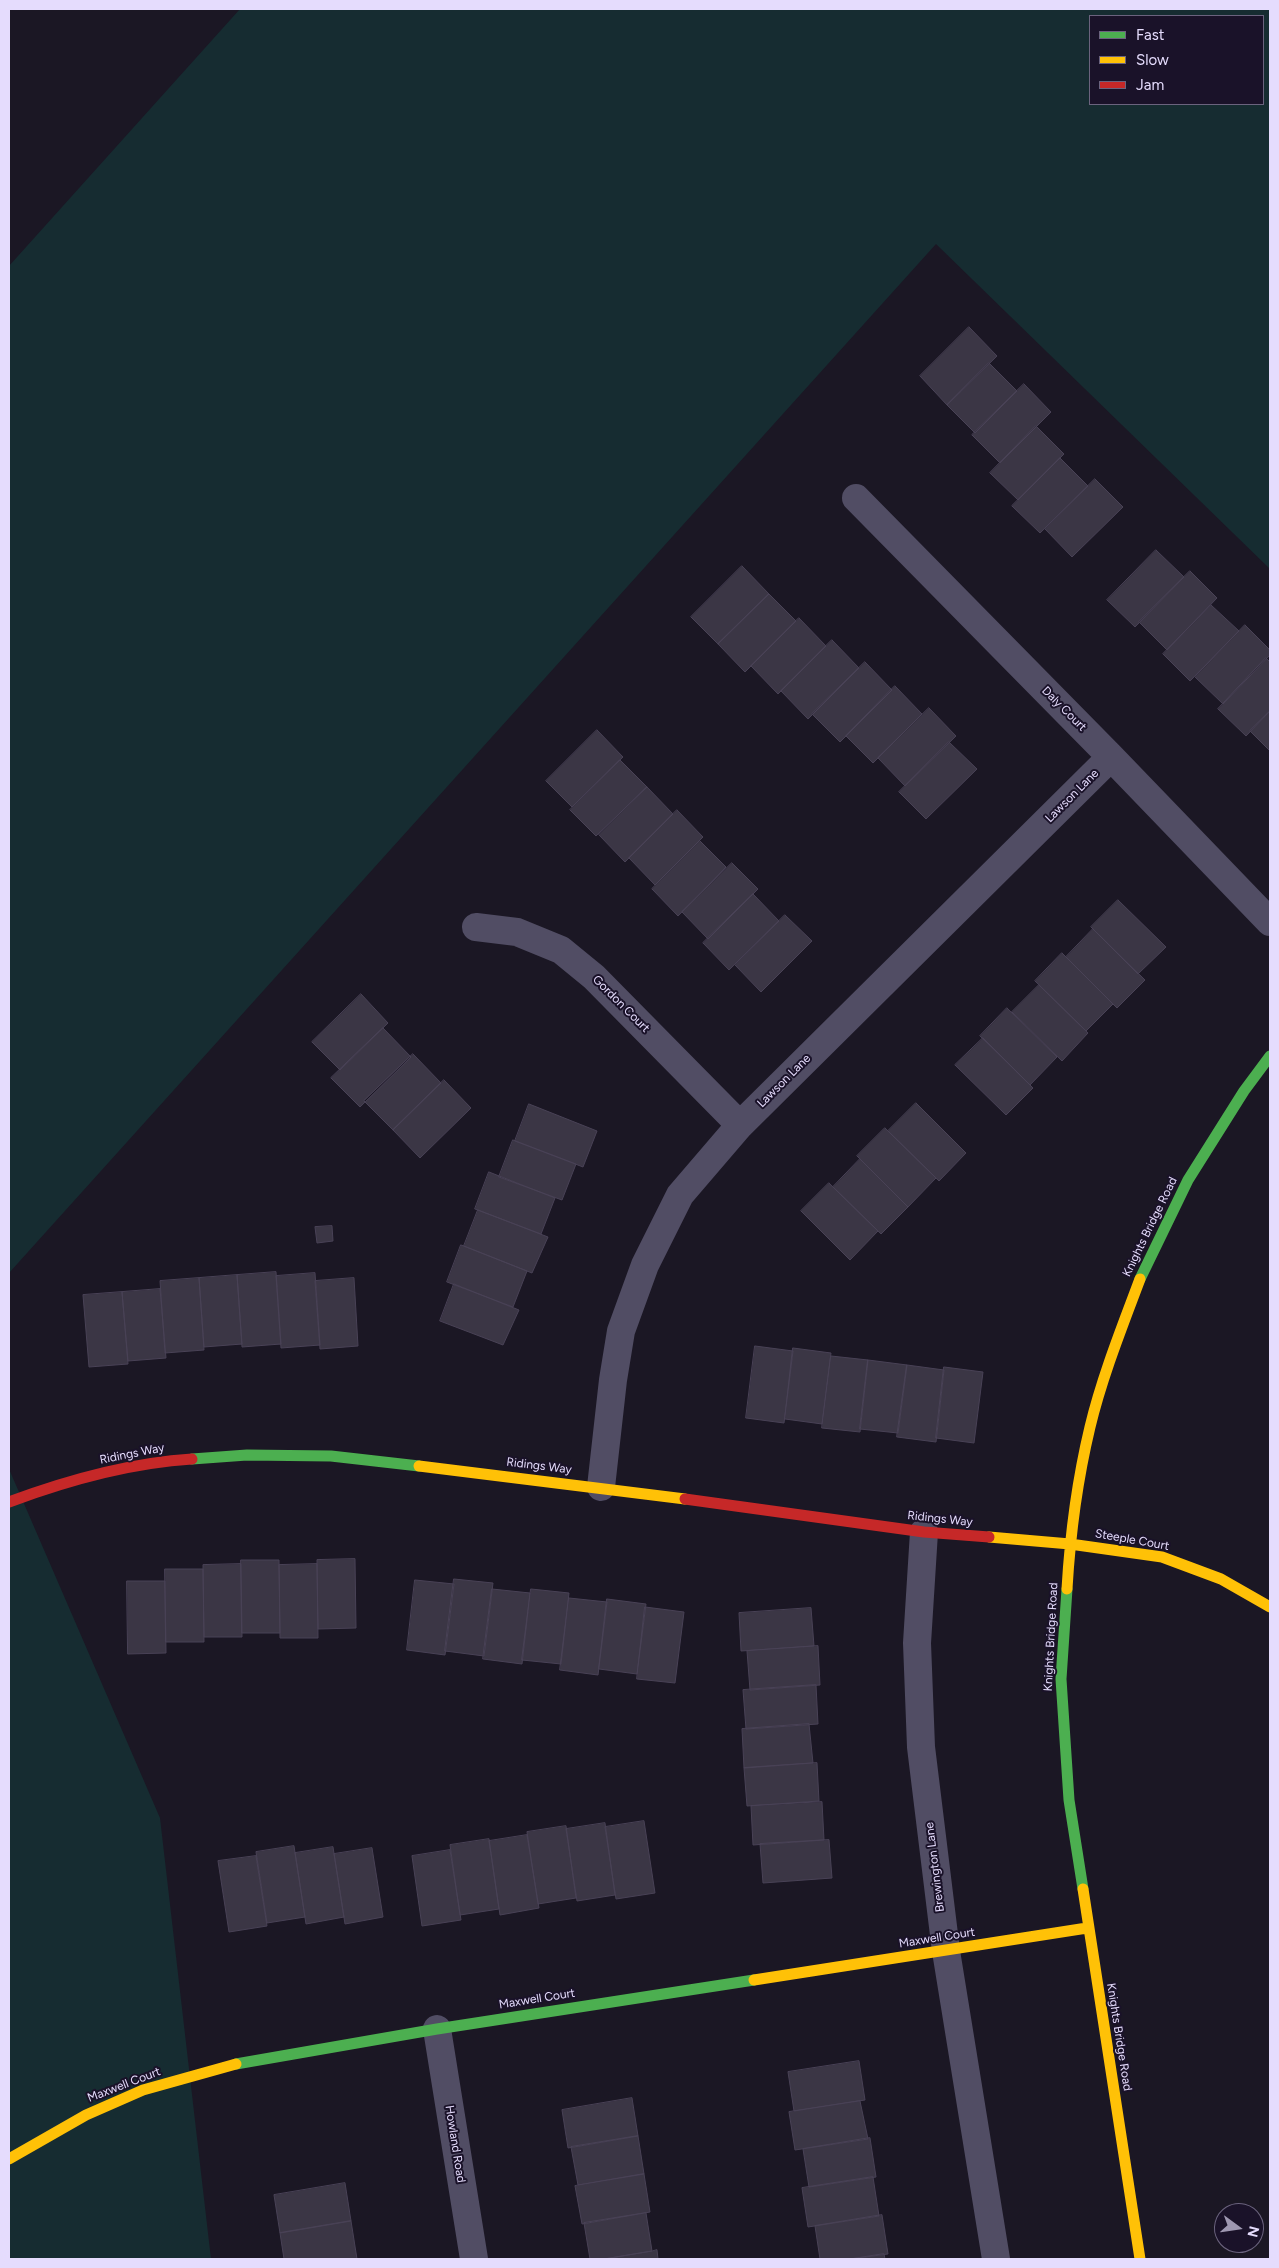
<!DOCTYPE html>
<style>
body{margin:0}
#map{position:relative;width:1279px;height:2268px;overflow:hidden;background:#1b1724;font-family:Figtree,sans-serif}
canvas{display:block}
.frame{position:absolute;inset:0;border:10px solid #e5dcfd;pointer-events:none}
.legend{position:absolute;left:1089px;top:15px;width:175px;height:90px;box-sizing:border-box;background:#1a1229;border:1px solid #6b637e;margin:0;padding:6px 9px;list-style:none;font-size:15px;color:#e5dcfd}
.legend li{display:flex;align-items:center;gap:10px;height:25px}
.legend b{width:25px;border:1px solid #6b637e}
.north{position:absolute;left:1214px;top:2203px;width:50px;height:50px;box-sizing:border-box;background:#1a1229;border:1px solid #6b637e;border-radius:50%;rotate:104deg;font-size:14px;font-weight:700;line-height:20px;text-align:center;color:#e5dcfd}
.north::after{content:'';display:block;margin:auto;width:18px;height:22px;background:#9e97b1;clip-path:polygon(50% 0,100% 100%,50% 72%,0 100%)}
</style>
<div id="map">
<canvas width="1279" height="2268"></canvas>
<div class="frame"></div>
<ul class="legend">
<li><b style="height:6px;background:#4caf50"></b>Fast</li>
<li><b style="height:6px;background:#ffc107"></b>Slow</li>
<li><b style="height:6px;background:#c62828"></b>Jam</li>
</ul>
<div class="north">N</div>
</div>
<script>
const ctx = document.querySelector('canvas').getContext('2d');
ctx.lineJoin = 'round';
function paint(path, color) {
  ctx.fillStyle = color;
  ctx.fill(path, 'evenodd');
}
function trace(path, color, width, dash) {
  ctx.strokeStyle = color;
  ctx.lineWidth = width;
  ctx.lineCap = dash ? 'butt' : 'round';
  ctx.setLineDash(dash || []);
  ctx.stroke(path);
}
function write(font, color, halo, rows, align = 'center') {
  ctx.font = font + ' Figtree,sans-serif';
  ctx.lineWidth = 4;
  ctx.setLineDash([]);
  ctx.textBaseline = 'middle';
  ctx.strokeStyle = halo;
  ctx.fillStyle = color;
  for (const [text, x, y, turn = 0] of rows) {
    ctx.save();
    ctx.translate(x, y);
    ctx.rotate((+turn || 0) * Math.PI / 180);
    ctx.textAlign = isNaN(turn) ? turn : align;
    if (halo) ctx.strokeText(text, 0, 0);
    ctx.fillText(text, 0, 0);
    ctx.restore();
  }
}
const green = new Path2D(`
 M240,9h1030v560l-334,-325 -927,1029v-1007zM1090,16h173v88h-173z
 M9,1469l151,349 51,441h-202z`);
const building = new Path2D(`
 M969,327l28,29 -50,49 -27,-29z
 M989,363l28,28 -42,42 -28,-28z
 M1024,384l27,28 -51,51 -28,-28z
 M1036,426l28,28 -46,46 -28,-27z
 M1060,458l28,28 -48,47 -28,-27z
 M1095,479l28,28 -51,50 -27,-28z
 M1156,550l28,27 -49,50 -28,-27z
 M742,566l27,28 -51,50 -27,-27z
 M1190,571l27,27 -50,52 -28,-28z
 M769,594l27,27 -51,51 -27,-28z
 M1211,605l28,26 -49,50 -27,-27z
 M799,618l27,28 -48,48 -27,-28z
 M1245,625l25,25v5l-47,49 -28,-27z
 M832,640l27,28 -51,51 -27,-28z
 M1266,658l4,4v49l-24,25 -28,-27z
 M865,662l27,28 -52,52 -28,-28z
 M895,686l27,28 -49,49 -27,-27z
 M929,708l27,28 -51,50 -27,-28z
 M1270,711v40l-20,-20z
 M597,730l26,27 -51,50 -26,-26z
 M949,742l28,27 -51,50 -27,-27z
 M620,760l27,27 -51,49 -26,-26z
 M647,787l26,27 -48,48 -26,-27z
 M677,810l26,27 -48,48 -26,-27z
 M700,841l26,26 -48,49 -26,-27z
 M732,863l26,26 -50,50 -26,-27z
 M753,894l26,27 -50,49 -26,-27z
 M1118,900l48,47 -28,27 -47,-47z
 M785,915l27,26 -51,51 -26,-27z
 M1093,929l52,51 -28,28 -51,-51z
 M1062,953l51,51 -27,27 -51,-50z
 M1039,985l49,48 -26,28 -50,-49z
 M361,994l27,29 -48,47 -28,-28z
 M1007,1008l50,49 -27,28 -50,-49z
 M383,1028l28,29 -51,50 -29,-29z
 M983,1038l50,50 -27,27 -51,-50z
 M413,1054l28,29 -48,47 -29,-29z
 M444,1080l27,28 -51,50 -27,-28z
 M916,1103l50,50 -27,28 -51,-50z
 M529,1104l68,27 -14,36 -68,-26z
 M885,1128l51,50 -28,29 -51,-51z
 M513,1140l63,24 -14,36 -63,-23z
 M860,1159l48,48 -27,27 -48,-47z
 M489,1172l66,26 -14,36 -66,-25z
 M829,1183l49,48 -28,29 -49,-49z
 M478,1210l70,27 -16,36 -68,-27z
 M332,1226l1,15 -16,2 -2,-16z
 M461,1245l66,26 -14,36 -66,-25z
 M276,1272l5,72 -39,3 -5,-72z
 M315,1273l5,72 -39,3 -5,-72z
 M237,1275l5,69 -38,3 -5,-69z
 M199,1278l5,72 -39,3 -5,-72z
 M354,1278l4,68 -38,3 -5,-68z
 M454,1284l65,26 -16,35 -63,-24z
 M160,1289l6,69 -38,3 -6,-69z
 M122,1292l6,72 -39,3 -6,-72z
 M755,1346l38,5 -9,72 -38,-5z
 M793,1348l38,5 -9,71 -37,-5z
 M831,1356l37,4 -8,72 -38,-4z
 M868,1360l39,5 -9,68 -38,-4z
 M907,1365l37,5 -8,72 -39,-5z
 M944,1367l39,5 -9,71 -38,-5z
 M355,1559l1,69 -38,1 -1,-69z
 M241,1560h38l1,73h-38z
 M241,1564l1,73h-38l-1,-72z
 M317,1564l1,74h-38l-1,-73z
 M165,1569h38l1,73h-38z
 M454,1579l39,4 -9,73 -39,-5z
 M415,1580l39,4 -9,71 -38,-5z
 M127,1581h38l1,72 -38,1z
 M492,1589l38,4 -8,71 -39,-5z
 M531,1589l38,4 -8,71 -39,-4z
 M569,1598l38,4 -9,73 -38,-5z
 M607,1599l39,5 -9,70 -38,-5z
 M645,1607l39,5 -9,71 -38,-4z
 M811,1608l3,38 -73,5 -2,-38z
 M818,1646l2,39 -70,5 -3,-39z
 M816,1685l2,39 -72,5 -3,-39z
 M809,1724l4,39 -69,5 -2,-39z
 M817,1763l2,38 -72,5 -3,-38z
 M822,1802l2,38 -71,5 -2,-39z
 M644,1821l11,72 -39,6 -11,-72z
 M605,1823l10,72 -38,6 -11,-72z
 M566,1826l10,72 -38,6 -11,-72z
 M527,1835l12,73 -39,7 -11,-74z
 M489,1839l10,70 -39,6 -10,-70z
 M829,1840l3,38 -69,5 -3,-39z
 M294,1846l11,71 -38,6 -11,-71z
 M333,1847l11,70 -38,7 -11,-71z
 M372,1848l11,69 -38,7 -11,-70z
 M450,1850l11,70 -39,6 -10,-70z
 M256,1856l11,70 -38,6 -11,-71z
 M859,2061l6,39 -71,11 -6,-39z
 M632,2098l6,38 -70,12 -6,-38z
 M860,2101l8,38 -73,11 -6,-38z
 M638,2136l6,38 -66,11 -7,-38z
 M870,2138l6,39 -67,10 -6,-38z
 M644,2174l6,38 -68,12 -7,-38z
 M873,2177l6,39 -71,11 -6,-39z
 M345,2183l6,38 -71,12 -6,-38z
 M646,2213l6,38 -48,8h-14l-6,-36z
 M882,2215l6,39 -38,5h-30l-5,-33z
 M351,2221l6,38h-73l-4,-26z
 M657,2250l1,9h-54l48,-8z
 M884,2254l1,5h-35z`);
const street = new Path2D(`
 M856,498l255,259 159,165
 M476,927l41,5 44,18 33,27 146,148
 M601,1487l12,-107 8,-49 24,-66 35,-70 60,-70 371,-368
 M924,1532l-7,111 4,104 25,204 50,308
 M437,2029l37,230`);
const fast = new Path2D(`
 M1140,1279l48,-99 56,-89 26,-35
 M192,1459l55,-4 84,1 88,10
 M1067,1589l-6,90 8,121 14,89
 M236,2064l201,-35 317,-49`);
const slow = new Path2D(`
 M419,1466l266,33
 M989,1537l81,7 92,13 59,22 49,28
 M1067,1589c3,-52 11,-112 23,-162 12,-50 32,-100 50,-148
 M1083,1889l57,370
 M754,1980l333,-52
 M9,2159l77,-44 57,-25 93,-26`);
const jam = new Path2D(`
 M685,1499l239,33 65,5
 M9,1502c59,-22 119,-39 183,-43`);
const streetNames = [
 ["Daly Court",1064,709,45],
 ["Lawson Lane",1072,796,-45],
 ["Gordon Court",621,1004,45],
 ["Lawson Lane",784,1081,-45],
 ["Knights Bridge Road",1150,1227,-64],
 ["Ridings Way",132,1454,-11],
 ["Ridings Way",539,1466,7],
 ["Ridings Way",940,1519,6],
 ["Steeple Court",1132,1540,10],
 ["Knights Bridge Road",1051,1637,-87],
 ["Brewington Lane",935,1867,-97],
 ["Maxwell Court",937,1938,-9],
 ["Maxwell Court",537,1999,-9],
 ["Knights Bridge Road",1119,2037,81],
 ["Maxwell Court",124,2085,-21],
 ["Howland Road",455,2144,81]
];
paint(green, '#162c31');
paint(building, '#3b3645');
trace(building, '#494256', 1);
trace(street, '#514d64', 28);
trace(fast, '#4caf50', 11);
trace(slow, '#ffc107', 11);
trace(jam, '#c62828', 11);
write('12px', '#e5dcfd', '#1a1229', streetNames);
</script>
